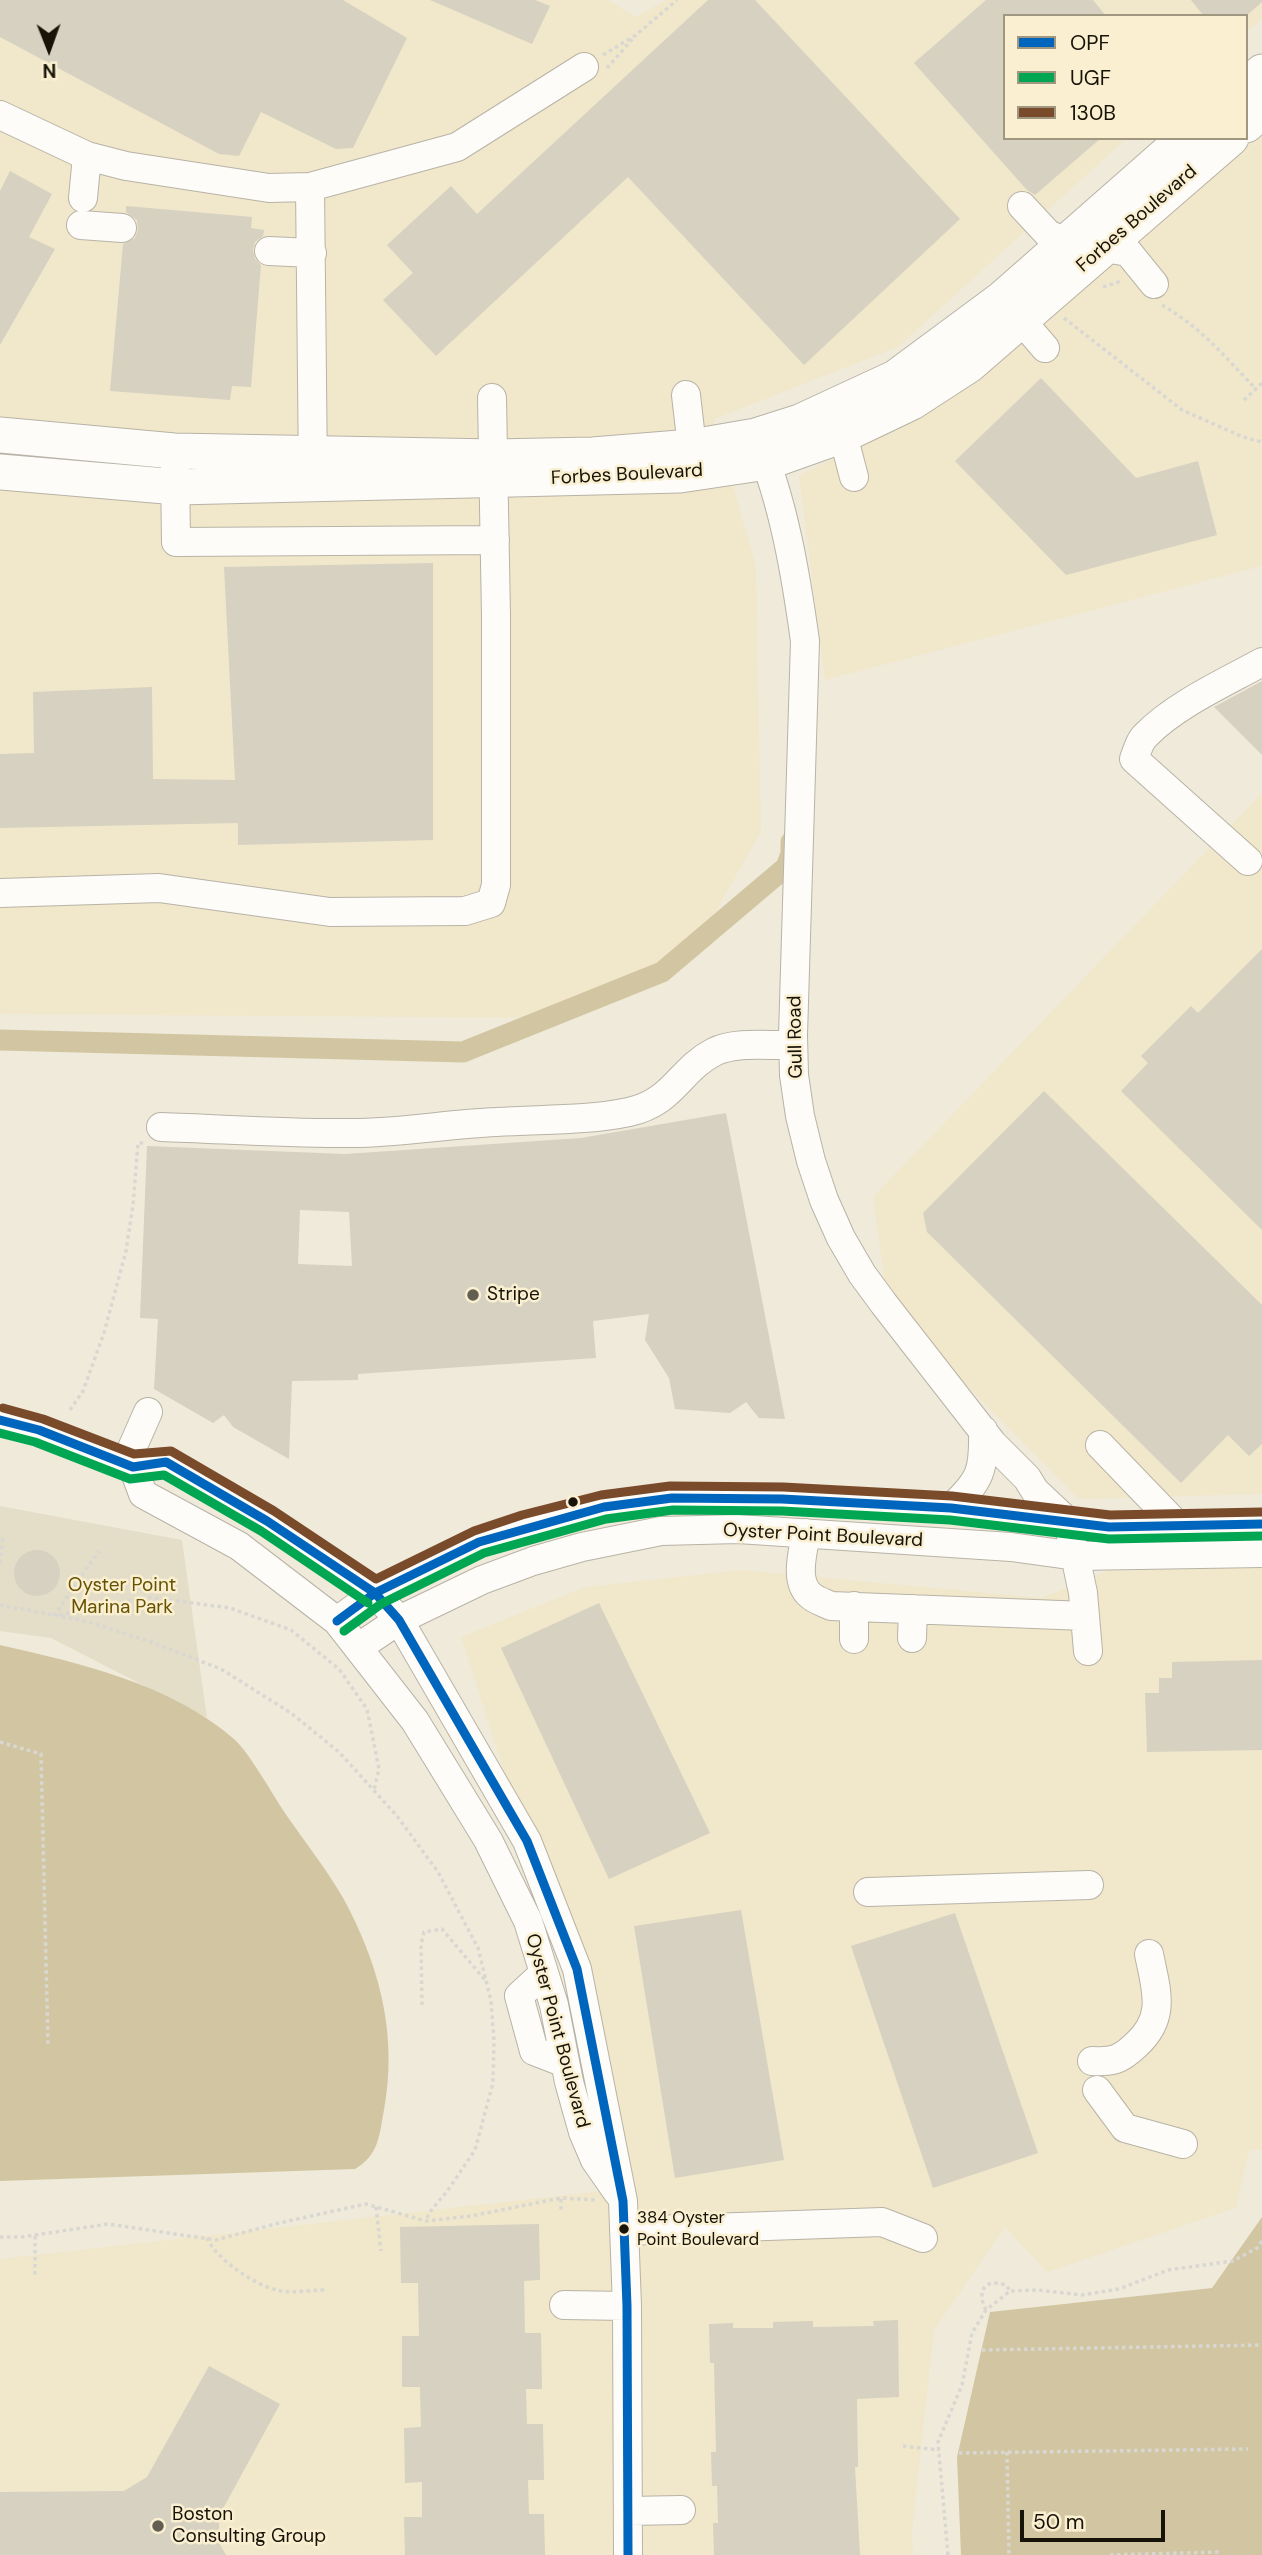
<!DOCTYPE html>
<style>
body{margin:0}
#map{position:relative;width:1262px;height:2555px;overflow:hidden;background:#f0eada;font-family:"DM Sans",sans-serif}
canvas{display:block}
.legend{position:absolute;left:1003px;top:14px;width:245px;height:126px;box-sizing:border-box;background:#faefd0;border:2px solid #9f9780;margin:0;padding:9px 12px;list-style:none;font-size:21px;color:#171308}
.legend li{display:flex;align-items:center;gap:14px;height:35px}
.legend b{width:35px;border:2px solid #9f9780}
.north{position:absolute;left:14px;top:14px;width:70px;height:70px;-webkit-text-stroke:5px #faefd0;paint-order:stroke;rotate:179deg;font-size:19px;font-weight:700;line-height:28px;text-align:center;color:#171308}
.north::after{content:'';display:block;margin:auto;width:24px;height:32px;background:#171308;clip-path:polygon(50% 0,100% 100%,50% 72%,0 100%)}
.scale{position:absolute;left:1020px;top:2510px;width:145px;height:32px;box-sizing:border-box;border:4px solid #171308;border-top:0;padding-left:9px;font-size:21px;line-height:24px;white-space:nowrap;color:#171308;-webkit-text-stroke:5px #faefd0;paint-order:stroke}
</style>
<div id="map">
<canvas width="1262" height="2555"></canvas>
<ul class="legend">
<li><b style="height:9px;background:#0065bd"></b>OPF</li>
<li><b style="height:9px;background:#00a651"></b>UGF</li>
<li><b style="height:9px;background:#7a4b2a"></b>130B</li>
</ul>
<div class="north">N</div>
<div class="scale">50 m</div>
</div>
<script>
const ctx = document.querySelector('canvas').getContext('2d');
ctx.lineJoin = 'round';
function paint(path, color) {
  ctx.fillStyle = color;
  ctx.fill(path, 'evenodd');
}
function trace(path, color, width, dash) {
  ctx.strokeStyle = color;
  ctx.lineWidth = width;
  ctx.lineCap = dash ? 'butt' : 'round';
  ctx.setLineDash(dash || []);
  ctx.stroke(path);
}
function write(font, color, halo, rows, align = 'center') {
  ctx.font = font + ' "DM Sans",sans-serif';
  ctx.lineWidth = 5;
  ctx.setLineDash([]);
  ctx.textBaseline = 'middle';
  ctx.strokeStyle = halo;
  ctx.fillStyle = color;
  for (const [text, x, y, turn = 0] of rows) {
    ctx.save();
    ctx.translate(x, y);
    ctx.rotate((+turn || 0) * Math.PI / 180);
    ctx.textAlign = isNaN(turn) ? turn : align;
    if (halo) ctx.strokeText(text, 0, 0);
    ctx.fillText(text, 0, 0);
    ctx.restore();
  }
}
const built = new Path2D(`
 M0,0h608l28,17 30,-17h596v19l-16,13v-16h-241v122h122l-229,209 -184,72 42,147 5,266 -77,135 -131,51 -553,-4z
 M1262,132v434l-437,114 -26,-204 139,-72 189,-156z
 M1262,793v701l-183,5 -191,-193 -15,-109z
 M1262,1566v583l-13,1 -13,58 -189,64 -42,-45 -71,103 -22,203 1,22h-913v-296l637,-72 -176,-550 124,-50 157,-17 299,28 67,-27z`);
const green = new Path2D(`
 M0,1506l182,34 25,178 -156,-80 -51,-7z`);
const water = new Path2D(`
 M0,1645c80,18 171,39 234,94 15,13 39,56 51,74 21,31 49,65 65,98 32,64 47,128 34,199 -5,26 -5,45 -29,59l-355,12z
 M1262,2217v338h-301l-4,-98 33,-145 222,-24z`);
const canal = new Path2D(`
 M0,1040l463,12 199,-80 124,-105 5,-13v-12`);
const building = new Path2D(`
 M0,0h343l64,38 -54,110 -17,1 -75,-37 -22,44 -20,-2 -219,-117z
 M430,0h105l15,6 -18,38z
 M708,0h47l205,219 -156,146 -176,-188 -192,179 -53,-56 30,-27 -26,-28 64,-59 26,28z
 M986,0h107l13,16h-101v122h96l-66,57 -8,-5 -113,-127z
 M1191,0h71v2l-16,14h-42z
 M10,171l42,23 -23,43 26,12 -55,96v-154z
 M126,206l126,11 -1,11 13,2 -1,6 -8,6 -2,8 2,9 6,6 -10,122 -19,-1 -2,14 -120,-9 13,-147 12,-6 3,-8 -1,-10 -11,-8z
 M1041,378l95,100 62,-17 19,74 -151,40 -111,-114z
 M433,563v277l-195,5v-22l-238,5v-74l34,-1 -1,-61 119,-5 1,92 82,1 -11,-213z
 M1262,681v74l-48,-48z
 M1262,949v281l-141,-139 27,-28 -7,-7 50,-50 7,7z
 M1044,1091l218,214v139l-13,12 -21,-21 -47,48 -254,-251 -4,-19z
 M726,1113l59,306 -26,-1 -13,-16 -16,11 -55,-4 -6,-31 -24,-38 4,-26 -56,7 3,37 -238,16v6l-66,1 -3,78 -56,-32 -9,-12 -11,8 -59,-34 4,-70 -18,-1 7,-172 198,8 236,-16zM300,1210l49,2 3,54 -54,-2z
 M14 1573a23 23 0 1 1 46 0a23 23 0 1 1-46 0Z
 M599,1603l111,230 -101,46 -108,-231z
 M1262,1660v90l-115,2 -2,-59h14v-15h13v-16z
 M741,1910l43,250 -109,18 -41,-252z
 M955,1913l83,240 -105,35 -82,-242z
 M539,2224l1,56 -16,1 1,52h16l1,56h-16l1,35h16l1,56h-16l1,34h15l1,41h-140l-1,-38h18v-35l-17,1 -1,-55 17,-1 -1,-40h-18v-51h17l-1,-53h-17l-1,-56z
 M898,2320l1,77 -42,2 1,68h-3l5,88h-146l-1,-32h5l-1,-37h-5l-1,-34h5l-2,-89h-4l-1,-39 24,-1v5h40v-6l40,-1v6l61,-1 -1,-5z
 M209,2366l71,38 -61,112v27l7,12h-226v-63l124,-1 23,-14z`);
const path = new Path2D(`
 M603,55l33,-20 41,-35
 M607,68l29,-33
 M1103,287l16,-5 3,2
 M1162,305c41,24 62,51 94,84
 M1064,318l118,92 61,27 19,5
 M1244,400l18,-17
 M70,1410l13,-19 21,-58 22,-82 7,-46 5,-62h7
 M0,1563l3,-26
 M0,1605l86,16 65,21 70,27 70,44 48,39 58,64 41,56 40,76 13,53 3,40 -1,42 -18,67 -27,40 -19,23 -3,8
 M59,1615l88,-18 83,11 61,22 48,39 28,40 12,60 -5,21
 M54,1616l45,-65
 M0,1742l41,12 7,291
 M422,2005l-1,-60 3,-13 18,-3 43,51
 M561,2199v12
 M376,2207l5,44
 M35,2236v40
 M0,2237h22l86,-13 108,16 63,-17 87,-19 60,17 45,-5 90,-18 35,2
 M207,2238c10,22 50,49 74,53 15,2 30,-1 45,-1
 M986,2310c-10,-20 -1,-32 20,-25l4,6
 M982,2350l280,-5
 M903,2446l36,4
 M1007,2452l2,103
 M959,2453l289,-4
 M948,2555l-10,-113 24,-57 10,-52 14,-23 24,-19 28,-1 44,5 37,-6 49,-19 65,-9 24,-13 5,-7
 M1110,2555l109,-3`);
const minor = new Path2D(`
 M0,115l87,41 39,10 143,22 41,-1 147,-40 127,-80
 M310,187l3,288
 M83,198l4,-42
 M1022,206l27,29 17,6 62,11 26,32
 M81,225l41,3
 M269,251l43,2
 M1009,306l36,42
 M686,395l6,52
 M843,435l11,42
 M758,442c26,61 38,134 47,199l-12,394 1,40 6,41 11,45 13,39 17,38 21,36 22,30 109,140 34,34 8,13 33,31 15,71 5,58
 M175,467l1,75 319,-2
 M1248,861l-114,-102c3,-8 6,-19 12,-24 29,-30 80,-53 116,-73
 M0,893l159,-5 171,24 135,-1 26,-8 5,-18v-269l-4,-218
 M161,1127c63,2 128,7 191,6 48,0 96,-9 144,-11 44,-3 90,-1 133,-10 45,-10 50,-42 85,-60 22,-11 56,-6 79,-7
 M0,1420l39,10 94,37 33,-5 101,59 108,72 24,27 128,221 50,128 46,232 4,105 1,249
 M1100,1445l78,81
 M125,1464l23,-52
 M133,1467l10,27 96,52 98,75 78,100 73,119 40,81 26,84 15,77 14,50 12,28 23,33
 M951,1508c30,-28 33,-37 32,-78
 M806,1533c-3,19 -12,48 4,62 5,5 15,8 21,11l254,10
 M337,1621l38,-28 104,-51 47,-15 78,-20 68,-9 110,1 123,6 46,3 158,19 153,-3
 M912,1638l1,-29
 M854,1639v-33
 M359,1647l40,-27 83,-40 51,-19 49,-14 79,-16 77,-2 273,18 65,9 186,-3
 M868,1892l221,-7
 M544,1973l-25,23 15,55 31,12
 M1092,2061c21,1 28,-1 44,-16 31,-28 20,-55 13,-91
 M1097,2090l28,38 58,16
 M624,2231l258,-9 41,16
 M564,2305l63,1
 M629,2511l52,-1`);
const major = new Path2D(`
 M1246,85l16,-13
 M1246,125l16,-14
 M0,435l174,16 320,6 99,-2 99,-8 64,-11 44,-14 95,-44 108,-80 182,-160
 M0,472l177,15 503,-12 87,-13 76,-27 69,-33 57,-37 262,-227`);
const bus1 = new Path2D(`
 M0,1420l39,10 94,37 33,-5 101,59 108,72 24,27 128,221 50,128 46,232 4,105 1,249
 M337,1621l38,-28 104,-51 125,-35 68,-9 110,1 169,9 158,19 153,-3`);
const bus2 = new Path2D(`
 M0,1433l35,9 95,37 34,-4 97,56 107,72
 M344,1631l37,-27 103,-51 122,-34 67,-9 109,1 168,9 159,19 153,-3`);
const bus3 = new Path2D(`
 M3,1408l40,11 91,35 37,-3 103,60 102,68 98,-48 48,-16 79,-20 69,-9 113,1 169,9 158,19 152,-3`);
const markers = [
 [473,1295,7,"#635e52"],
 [573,1502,6,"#171308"],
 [624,2229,6,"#171308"],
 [158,2526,7,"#635e52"]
];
const busNames = [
 ["384 Oyster",637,2219],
 ["Point Boulevard",637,2241]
];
const streetNames = [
 ["Forbes Boulevard",1137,219,-41],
 ["Forbes Boulevard",627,475,-3],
 ["Gull Road",796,1037,-91],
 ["Oyster Point Boulevard",823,1536,3],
 ["Oyster Point Boulevard",557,2031,75]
];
const poiNames = [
 ["Stripe",487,1295],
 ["Boston",172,2515],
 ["Consulting Group",172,2537]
];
const parkNames = [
 ["Oyster Point",122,1586],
 ["Marina Park",122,1608]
];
paint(built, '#f1e7cb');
paint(green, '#e4ddc7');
paint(water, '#d2c6a2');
trace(canal, '#d2c6a2', 21);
paint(building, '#d6d1c0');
trace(minor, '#b8b3a6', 30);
trace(major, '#b8b3a6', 37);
trace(path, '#d9d7d2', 3.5, [3.5, 3.5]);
trace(minor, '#fdfcf9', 28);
trace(major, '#fdfcf9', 35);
trace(bus1, '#0065bd', 9);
trace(bus2, '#00a651', 9);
trace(bus3, '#7a4b2a', 9);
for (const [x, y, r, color] of markers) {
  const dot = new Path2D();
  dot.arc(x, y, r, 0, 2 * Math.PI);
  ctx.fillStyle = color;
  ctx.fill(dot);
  trace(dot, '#faefd0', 2.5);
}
write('17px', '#171308', '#faefd0', busNames, 'left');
write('19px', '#171308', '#faefd0', streetNames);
write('19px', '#171308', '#faefd0', poiNames, 'left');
write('19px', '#665200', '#faefd0', parkNames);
</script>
